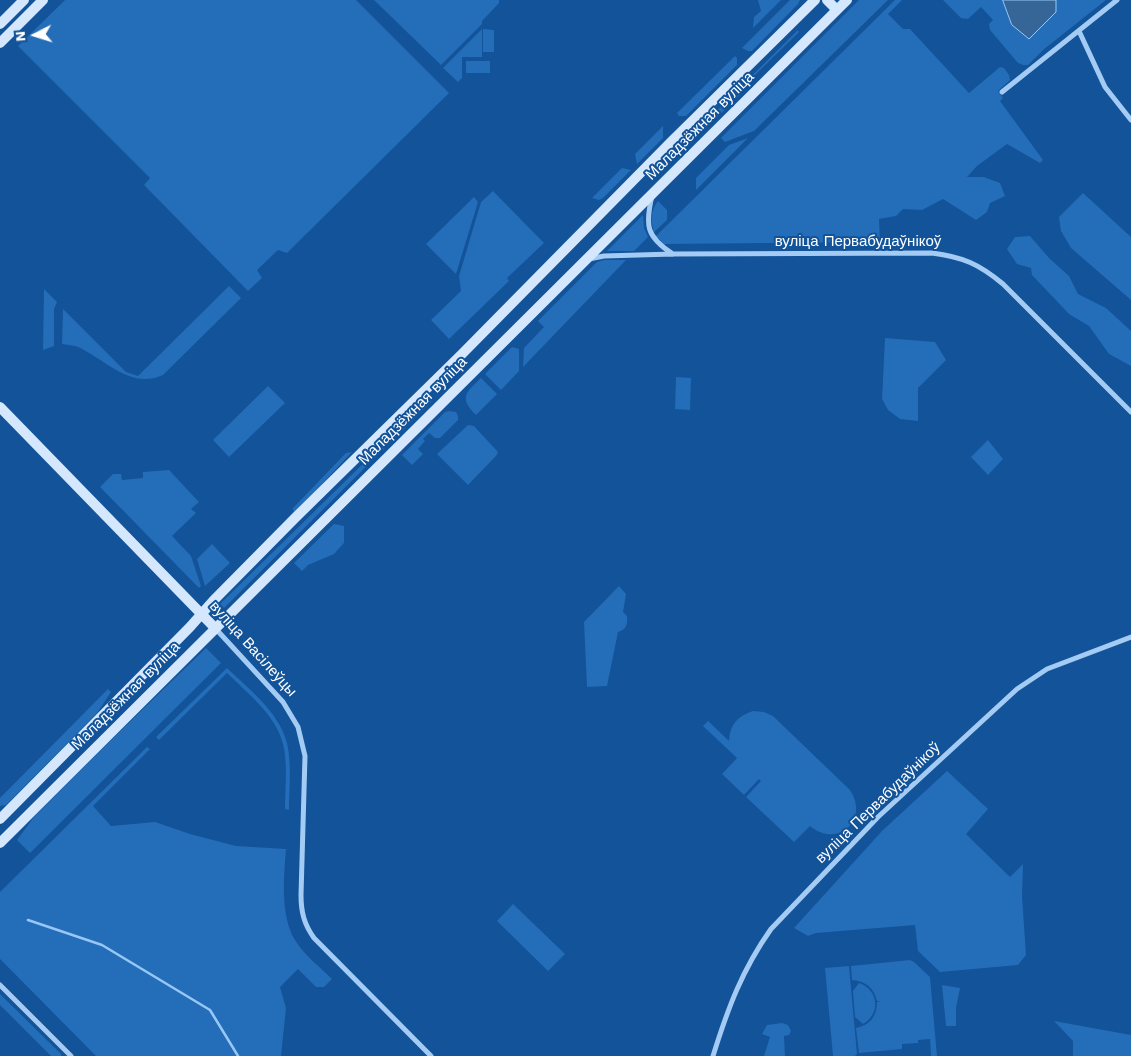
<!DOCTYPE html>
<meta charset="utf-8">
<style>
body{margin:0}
#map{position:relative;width:1131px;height:1056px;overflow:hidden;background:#125399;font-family:"Work Sans",sans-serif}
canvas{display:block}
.north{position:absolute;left:10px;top:10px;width:50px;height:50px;-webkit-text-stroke:4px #125399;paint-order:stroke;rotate:265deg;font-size:14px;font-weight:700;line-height:20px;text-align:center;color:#fff}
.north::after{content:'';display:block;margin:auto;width:18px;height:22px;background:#fff;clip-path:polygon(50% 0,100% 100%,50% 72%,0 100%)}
</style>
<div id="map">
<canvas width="1131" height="1056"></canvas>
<div class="north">N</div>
</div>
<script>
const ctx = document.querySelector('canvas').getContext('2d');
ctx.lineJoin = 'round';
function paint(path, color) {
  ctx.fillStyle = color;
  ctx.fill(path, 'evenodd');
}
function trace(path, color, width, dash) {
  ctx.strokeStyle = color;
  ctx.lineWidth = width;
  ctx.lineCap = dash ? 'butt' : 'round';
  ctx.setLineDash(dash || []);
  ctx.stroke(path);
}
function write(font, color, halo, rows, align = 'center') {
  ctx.font = font + ' "Work Sans",sans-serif';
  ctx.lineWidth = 4;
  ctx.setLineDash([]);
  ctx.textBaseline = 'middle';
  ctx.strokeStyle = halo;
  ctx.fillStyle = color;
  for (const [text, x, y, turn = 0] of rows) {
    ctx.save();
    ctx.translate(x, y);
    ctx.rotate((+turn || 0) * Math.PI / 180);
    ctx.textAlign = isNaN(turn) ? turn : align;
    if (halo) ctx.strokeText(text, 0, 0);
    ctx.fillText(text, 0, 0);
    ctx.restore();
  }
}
const green = new Path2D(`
 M65,0h291l93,93 -162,160 -9,-3 -21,20 5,8 -14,13 -104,-106 6,-7 -132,-132z
 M374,0h125v3l-17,18v3l-41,41z
 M758,0h23l-28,28 1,-11 7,-6z
 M790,0h10l-2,4 -46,47h-4l-6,-3z
 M859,0h29l-134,131 -29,11 -4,-4z
 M895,0h7l-14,14 15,15h7l59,64 31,-26 4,1 5,7 1,5 -12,11 5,7 -3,3 43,59 -3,3 -33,-19 -30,22 -10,11h17l16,6 5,13 -15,7 -3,9 -11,8 -33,-21 -21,11 -19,-1 -7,7 -17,3 1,23 -216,2 -8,-8z
 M943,0h60l9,25 44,-13v-12h50l-63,50 -15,15h-5l-5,-2 -28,-33 -1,-6 4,-4 -12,-13 -13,12 -7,-1z
 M482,29v28h-20v21l-4,4 -15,-14z
 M483,29l11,1v22h-11z
 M798,30l1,2 -45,44 -14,19 -85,83 -3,-3z
 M735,56l2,2v7l-51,51h-7l-2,-3z
 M466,61h24v12h-24z
 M663,126v12l-26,26 -2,-10z
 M748,138l-52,52v-12l33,-33z
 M622,168l9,2 -28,28 -4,2 -7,-2z
 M493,191l51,52 -37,35 2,3 -60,58 -18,-19 30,-29 -2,-15 22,-74z
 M1083,193l48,44v63l-60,-52 -10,-17 -2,-14z
 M474,197l4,5 -22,72 -30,-30z
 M658,201l9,9v10l-13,12c-3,-11 -4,-21 4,-31z
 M643,215l1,13 4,9 -14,14h-27z
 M1030,236l19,22 20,18 9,18 28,14 25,23v35l-22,-12 -20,-28 -20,-12 -37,-39 -1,-7 -14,-4 -10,-15 8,-12z
 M604,260h22l-103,107 1,-19 20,-21 -6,-6 59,-59z
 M229,286l12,12 -78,77c-32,15 -57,-15 -85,-28 -5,-2 -11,-2 -16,-3l1,-35 63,63 12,4z
 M44,289l13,13 -3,7v37l-11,4z
 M885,338l50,4 11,18 -28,28v33l-18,-2 -12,-9 -6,-11z
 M512,347l7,2v22l-18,19 -16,-16z
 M676,377l15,1 -1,32 -15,-1z
 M481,378l16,16 -21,21c-17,-17 -11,-22 5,-37z
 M268,386l17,17 -56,54 -16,-17z
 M430,398l2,2 -1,2 -207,206 -4,-4z
 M449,411l7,1 2,4v4l-18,18h-5l-6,-5 -6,6 2,2 -7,8 5,5 -11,11 -10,-10 43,-43z
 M468,425l6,1 24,26 -2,4 -28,29 -31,-31z
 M988,440l15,19 -15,16 -17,-18z
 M352,452l-56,60 -3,-1v-3l53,-55z
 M169,470l30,32 -8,7 5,4 -24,23 19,20 10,30 -2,2 -99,-101 13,-13h8l1,6 21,-2v-6z
 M334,524l10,2v17l-10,11 -26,11 -6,6 -8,-8z
 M212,544l18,19 -25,23 -8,-27z
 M619,586l7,8 -3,18 4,4c1,8 -1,14 -9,16l-11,54 -20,1 -3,-65z
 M206,648l15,15 -191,190 -13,-13 17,-23 73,-73z
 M227,668c22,21 52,44 60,75 5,21 2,45 2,67l-4,-1c0,-21 3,-45 -2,-65 -7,-29 -36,-51 -56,-71l-68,67 -3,-3z
 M108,689l3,3 -14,21 -91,92 -6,1v-8z
 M753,711l11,1 9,4 77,74c20,30 -13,59 -40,36l-16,16 -48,-45 15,-16 -2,-2 -15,16 -22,-21 15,-16 -34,-32 5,-5 21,20c1,-17 9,-25 24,-30z
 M147,747l3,2 -57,57 18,20 44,-4 35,12 46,12 50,3c-2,28 -6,66 9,91 9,15 25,27 37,39l-8,8h-8l-18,-18 -18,18 6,21 -5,48h-185l-96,-97v-67z
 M947,771l41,38 -22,25 44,43 13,-13 -1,32 4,59 -8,10 -78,7 -22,-21 -3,-26 -99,8 -8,3 -14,-8 88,-97z
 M513,904l52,50 -17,17 -51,-50z
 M910,960l4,2 16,15 7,79h-6l-1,-17 -12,1v3l-16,1v5l-43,4 -3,-25c14,-3 21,-12 21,-26l4,-1h-4c-3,-13 -11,-20 -25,-21l-1,-14z
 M849,966l8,88 -2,2h-22l-8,-88z
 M859,983c20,7 22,31 4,41l-8,-7 -2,-26z
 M942,985l18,3 -4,20v18h-10z
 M0,994l61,60v2h-10l-51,-51z
 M1054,1021l77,14v21h-58v-15z
 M782,1023l6,2 3,6 -2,4 -5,1 1,20h-21l6,-19 -8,-3 5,-9z`);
const water = new Path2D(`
 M1003,0h53v12l-27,27 -17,-14z`);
const stream = new Path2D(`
 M28,920l74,25 108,65 28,46`);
const street = new Path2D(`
 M1079,31l26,56 26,33
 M1002,92l115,-92
 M652,196c-7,29 -6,41 21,58
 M589,259l15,-3 69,-2 259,-1c31,4 47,11 71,31l128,128
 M215,628l68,74 15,25 7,29 -4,139c0,17 3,29 13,43l117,118
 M0,985l71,71
 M713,1056c15,-48 29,-86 58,-127l107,-112 139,-128 30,-20 84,-32`);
const secondary = new Path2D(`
 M827,0l10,10
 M0,24l24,-24
 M0,43l43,-43
 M0,407l215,221
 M0,819l190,-192 23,-26 82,-83 167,-164 209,-212 144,-142
 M0,843l847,-843`);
const streetNames = [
 ["Маладзёжная вуліца",700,126,-45],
 ["вуліца Первабудаўнікоў",858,242],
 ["Маладзёжная вуліца",413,411,-45],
 ["вуліца Васілеўцы",253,649,48],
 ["Маладзёжная вуліца",126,696,-45],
 ["вуліца Первабудаўнікоў",878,803,-44]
];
paint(green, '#246db8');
paint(water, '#366598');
trace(water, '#96c7f7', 1);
trace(stream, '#96c7f7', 2.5);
trace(street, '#a4cbf4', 5);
trace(secondary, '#d4e7fd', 10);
write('15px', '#fff', '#125399', streetNames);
</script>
